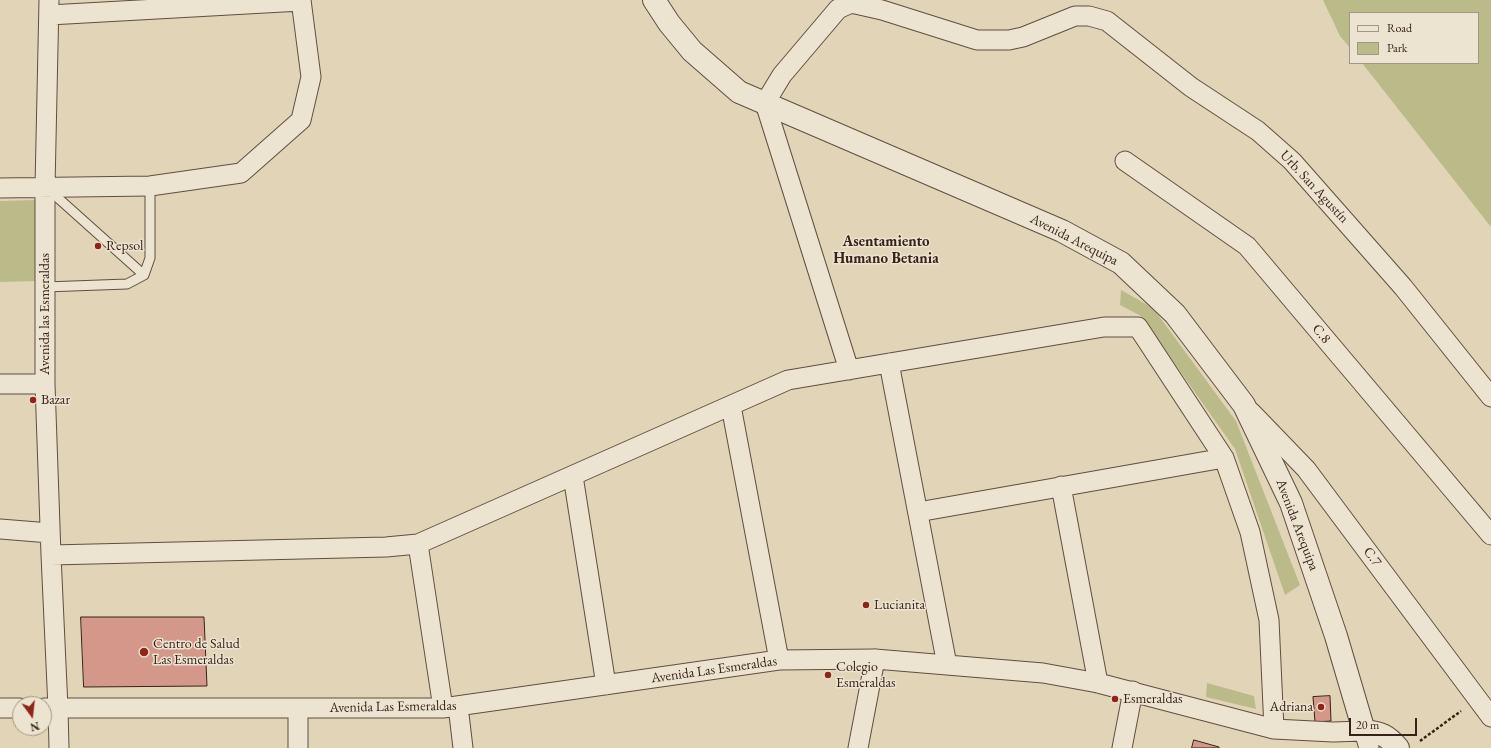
<!DOCTYPE html>
<meta charset="utf-8">
<style>
body{margin:0}
#map{position:relative;width:1491px;height:748px;overflow:hidden;background:#e2d4b7;font-family:"EB Garamond",serif}
canvas{display:block}
.legend{position:absolute;left:1349px;top:12px;width:130px;height:52px;box-sizing:border-box;background:#ece3d0;border:1px solid #a49686;margin:0;padding:5px 7px;list-style:none;font-size:12px;color:#382217}
.legend li{display:flex;align-items:center;gap:8px;height:20px}
.legend b{width:20px;border:1px solid #a49686}
.north{position:absolute;left:12px;top:696px;width:40px;height:40px;box-sizing:border-box;background:#ece3d0;border:1px solid #a49686;border-radius:50%;rotate:165deg;font-size:11px;font-weight:700;line-height:16px;text-align:center;color:#382217}
.north::after{content:'';display:block;margin:auto;width:14px;height:18px;background:#8f2418;clip-path:polygon(50% 0,100% 100%,50% 72%,0 100%)}
.scale{position:absolute;left:1349px;top:718px;width:68px;height:18px;box-sizing:border-box;border:2px solid #382217;border-top:0;padding-left:5px;font-size:12px;line-height:14px;white-space:nowrap;color:#382217;-webkit-text-stroke:3px #ece3d0;paint-order:stroke}
</style>
<div id="map">
<canvas width="1491" height="748"></canvas>
<ul class="legend">
<li><b style="height:5px;background:#ece3d0"></b>Road</li>
<li><b style="height:11px;background:#babb89"></b>Park</li>
</ul>
<div class="north">N</div>
<div class="scale">20 m</div>
</div>
<script>
const ctx = document.querySelector('canvas').getContext('2d');
ctx.lineJoin = 'round';
function paint(path, color) {
  ctx.fillStyle = color;
  ctx.fill(path, 'evenodd');
}
function trace(path, color, width, dash) {
  ctx.strokeStyle = color;
  ctx.lineWidth = width;
  ctx.lineCap = dash ? 'butt' : 'round';
  ctx.setLineDash(dash || []);
  ctx.stroke(path);
}
function write(font, color, halo, rows, align = 'center') {
  ctx.font = font + ' "EB Garamond",serif';
  ctx.lineWidth = 3;
  ctx.setLineDash([]);
  ctx.textBaseline = 'middle';
  ctx.strokeStyle = halo;
  ctx.fillStyle = color;
  for (const [text, x, y, turn = 0] of rows) {
    ctx.save();
    ctx.translate(x, y);
    ctx.rotate((+turn || 0) * Math.PI / 180);
    ctx.textAlign = isNaN(turn) ? turn : align;
    if (halo) ctx.strokeText(text, 0, 0);
    ctx.fillText(text, 0, 0);
    ctx.restore();
  }
}
const green = new Path2D(`
 M1323,0h168v227l-129,-164h116v-50h-128v35l-10,-12z
 M36,200l1,81 -37,1v-81z
 M1121,290l32,18 83,113 64,164 -15,10 -50,-146 -94,-133 -21,-11z
 M1207,683l47,13 2,13 -50,-12z`);
const building = new Path2D(`
 M81,617h123l3,69 -123,1z
 M1330,696l1,25 -16,1 -2,-25z
 M1194,740l25,7v1h-27z`);
const path = new Path2D(`
 M1420,741l41,-30`);
const service = new Path2D(`
 M48,189l96,86
 M45,287l82,-3 17,-9 6,-17v-72`);
const minor = new Path2D(`
 M49,0l-4,187v197l6,171 7,153 1,40
 M49,15l252,-14
 M1125,161l122,85 244,289
 M0,188l150,-2 91,-13 60,-53 10,-43 -10,-77
 M889,363l58,302
 M849,370l-84,-267 17,-28 56,-66 13,-6 31,7 95,30h32l14,-3 52,-21h14l18,5 84,66 67,44 34,30 111,126 88,110
 M0,384h45
 M731,406l48,254
 M1251,412l55,57 185,248
 M573,476l33,209
 M1061,486l37,197
 M918,512l306,-54
 M0,529l50,4
 M418,544l25,164
 M51,555l335,-8 32,-3 370,-164 316,-53h34l86,131 26,74 19,88 5,109
 M458,706l5,42
 M0,708h20
 M44,708h399l336,-48 96,-1 168,14 55,10 176,46 59,3 31,-1 5,17
 M298,748v-40
 M858,748l17,-89
 M1122,748l11,-57`);
const tertiary = new Path2D(`
 M654,0l15,23 23,28 47,41 323,139 59,32 54,51 69,91 47,98 45,133 28,95c17,2 23,4 34,17`);
const markers = [
 [98,246,4,"#8f2418"],
 [33,400,4,"#8f2418"],
 [866,605,4,"#8f2418"],
 [144,652,5,"#8f2418"],
 [828,675,4,"#8f2418"],
 [1115,699,4,"#8f2418"],
 [1321,707,4,"#8f2418"]
];
const streetNames = [
 ["Urb. San Agustín",1314,187,47],
 ["Avenida Arequipa",1074,240,27],
 ["Avenida las Esmeraldas",45,314,-90],
 ["C.8",1321,334,50],
 ["Avenida Arequipa",1297,525,69],
 ["C.7",1372,557,53],
 ["Avenida Las Esmeraldas",714,670,-8],
 ["Avenida Las Esmeraldas",393,707,-1]
];
const poiNames = [
 ["Repsol",106,246],
 ["Bazar",41,400],
 ["Lucianita",874,605],
 ["Centro de Salud",153,644],
 ["Las Esmeraldas",153,660],
 ["Colegio",836,667],
 ["Esmeraldas",836,683],
 ["Esmeraldas",1123,699],
 ["Adriana",1313,707,"right"]
];
const neighbourhoodNames = [
 ["Asentamiento",886,242],
 ["Humano Betania",886,259]
];
paint(green, '#babb89');
paint(building, '#d3988a');
trace(building, '#382217', 1);
trace(service, '#624e3f', 11);
trace(minor, '#624e3f', 21);
trace(tertiary, '#624e3f', 24);
trace(path, '#382217', 2.5, [3, 2]);
trace(service, '#ece3d0', 9);
trace(minor, '#ece3d0', 19);
trace(tertiary, '#ece3d0', 22);
for (const [x, y, r, color] of markers) {
  const dot = new Path2D();
  dot.arc(x, y, r, 0, 2 * Math.PI);
  ctx.fillStyle = color;
  ctx.fill(dot);
  trace(dot, '#ece3d0', 1.5);
}
write('14px', '#382217', '#ece3d0', streetNames);
write('14px', '#382217', '#ece3d0', poiNames, 'left');
write('bold 15px', '#382217', '#ece3d0', neighbourhoodNames);
</script>
